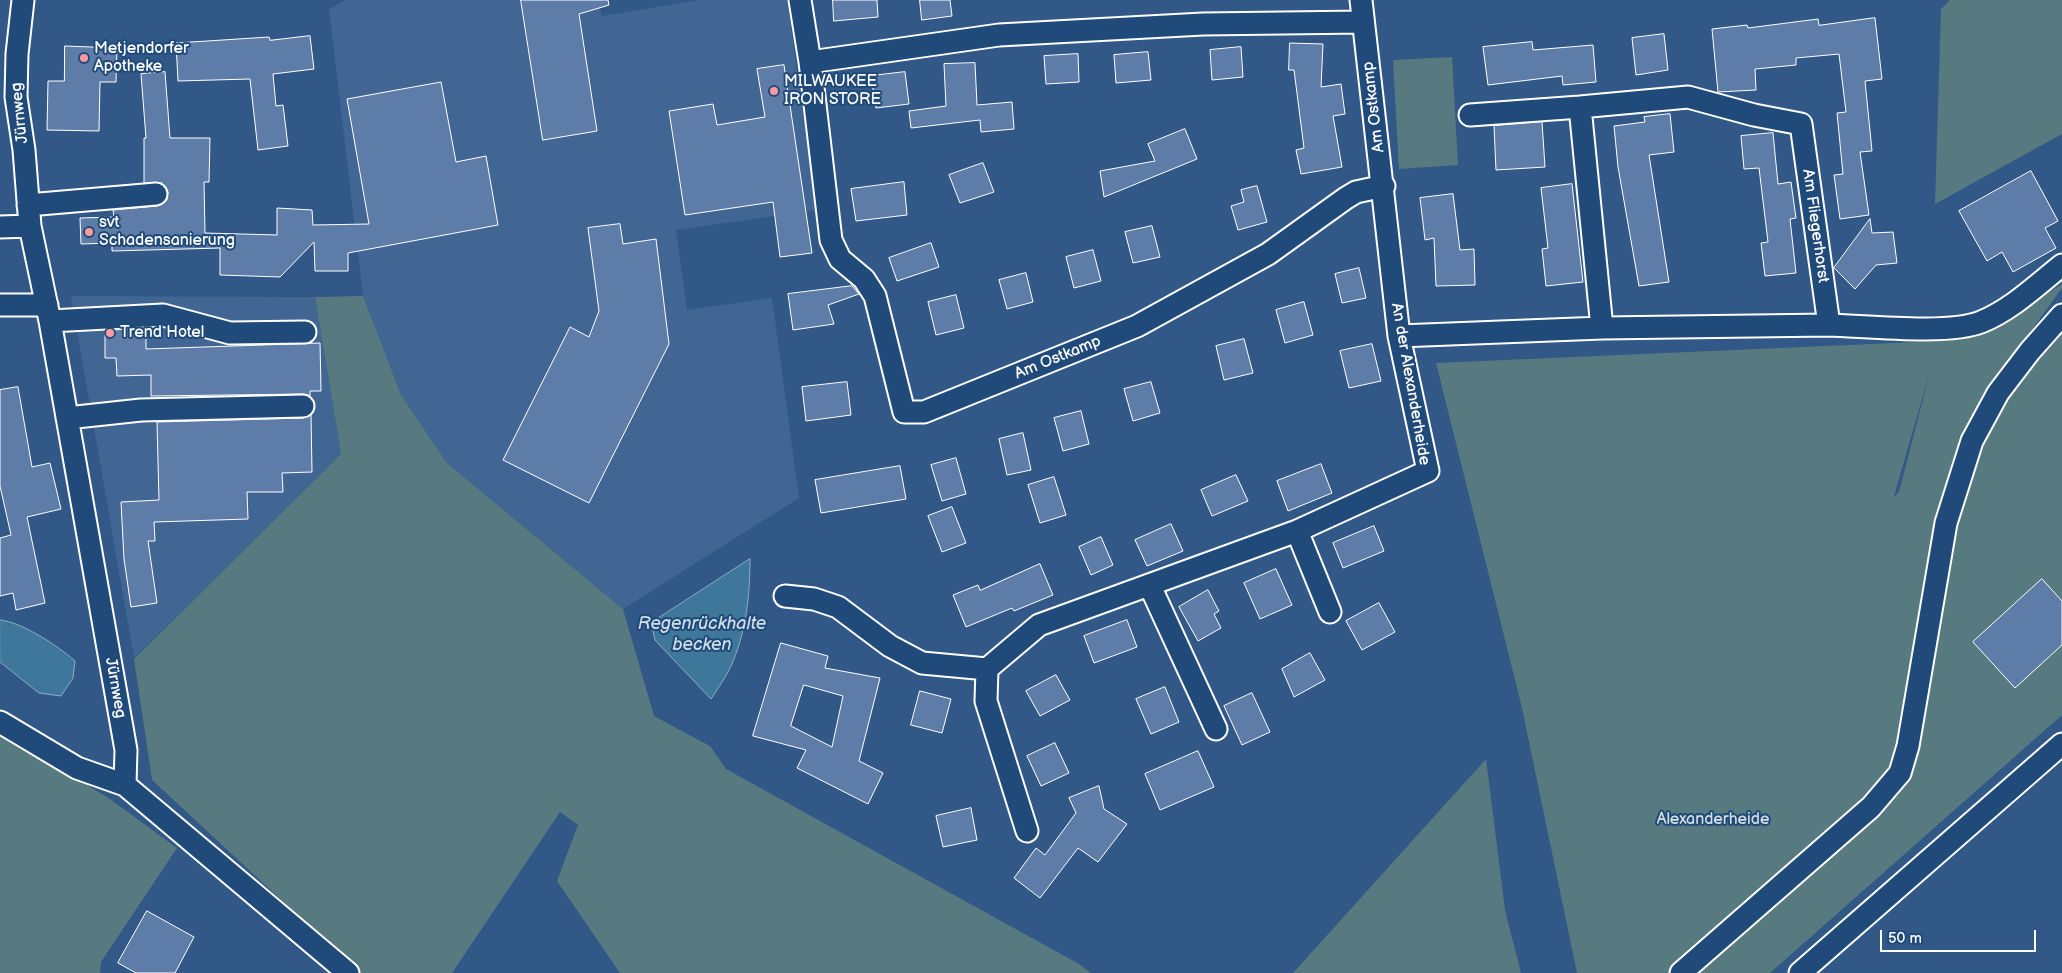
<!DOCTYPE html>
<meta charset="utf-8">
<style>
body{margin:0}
#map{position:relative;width:2062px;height:973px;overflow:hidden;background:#315887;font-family:"Balsamiq Sans",sans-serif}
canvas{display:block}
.scale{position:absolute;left:1880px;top:930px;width:156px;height:22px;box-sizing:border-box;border:2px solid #fff;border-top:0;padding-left:6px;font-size:15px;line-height:18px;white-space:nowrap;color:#fff;-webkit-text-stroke:4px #1f4a7a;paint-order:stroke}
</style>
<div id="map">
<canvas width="2062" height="973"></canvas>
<div class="scale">50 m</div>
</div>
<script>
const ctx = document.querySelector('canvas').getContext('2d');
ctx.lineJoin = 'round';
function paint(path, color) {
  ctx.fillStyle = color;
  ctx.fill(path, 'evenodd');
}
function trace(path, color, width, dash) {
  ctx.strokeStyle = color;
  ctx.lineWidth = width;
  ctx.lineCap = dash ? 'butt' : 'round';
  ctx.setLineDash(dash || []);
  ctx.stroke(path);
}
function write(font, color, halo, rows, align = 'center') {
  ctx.font = font + ' "Balsamiq Sans",sans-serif';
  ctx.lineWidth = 4;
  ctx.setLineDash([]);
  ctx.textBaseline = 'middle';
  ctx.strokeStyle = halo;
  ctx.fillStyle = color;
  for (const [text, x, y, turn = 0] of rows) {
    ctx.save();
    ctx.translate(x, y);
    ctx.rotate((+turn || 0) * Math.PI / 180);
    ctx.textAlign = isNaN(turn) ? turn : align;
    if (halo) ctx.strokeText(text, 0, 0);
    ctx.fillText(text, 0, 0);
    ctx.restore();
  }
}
const built = new Path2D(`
 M345,0h252l5,16 96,-16h89l30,210 -141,20 11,80 85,-12 27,200 -176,111 -176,-146 -46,-68 -38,-99 -34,-287z
 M71,296l244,1 26,157 -207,204z`);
const green = new Path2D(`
 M1950,0h112v134l-127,70 6,-195z
 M1452,57l6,108 -59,4 -6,-109z
 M2062,284v4l-44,61 -33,56 77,-90v400l-292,258h-193l-55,-265 -86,-345 504,-22 41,-8zM1930,372l-31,120 -4,4h-1z
 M363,296l38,99 46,68 176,146 31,107 56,30 16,23 353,195 12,9h-471l-63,-92 21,-56 -18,-13 -108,161h-92l-208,-193 -18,-121 207,-205 -26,-157z
 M0,731l110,68 67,49 -76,114 -1,11h-100z
 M1486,759l19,151 16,63h-228z`);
const water = new Path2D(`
 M750,559c0,36 -4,74 -19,107 -5,11 -13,22 -20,33l-56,-59 -4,-17z
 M0,620c22,2 58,26 75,41l-2,17 -12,18 -22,-3 -39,-31z`);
const building = new Path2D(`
 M521,0h87l1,5 -30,9 18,117 -54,9z
 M833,0h44l1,17 -44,4z
 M920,0h30l2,16 -30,4z
 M1875,18l7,61 -17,2 7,70 -12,1 9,63 -29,4 -6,-44 9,-1 -6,-61 9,-1 -7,-58 -43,4v7l-41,4 1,21 -38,2 -6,-63 35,-4 1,3 70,-9 1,6z
 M1664,34l4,36 -32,5 -4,-37z
 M310,36l4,33 -41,5 3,32 7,-1 5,41 -30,4 -8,-71 -72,2 -2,-38 93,-6 1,3z
 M1532,42l1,8 60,-5 3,37 -33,3 -1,-9 -74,9 -5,-38z
 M1290,43l33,1 -2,43 20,-3 4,30 -12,2 9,51 -41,7 -5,-24 8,-2 -10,-78h-5z
 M65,46l52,2 -1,34h-16l-1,49 -52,-1 1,-49h16z
 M1241,47l2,30 -31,3 -2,-30z
 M1148,52l3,28 -35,3 -2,-28z
 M1078,54l1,28 -33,2 -2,-28z
 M975,63l2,42 35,-3 2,27 -33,3 -1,-12 -69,8 -2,-17 37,-5 -2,-42z
 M784,65l28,188 -32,4 -7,-55 -88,13 -16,-104 44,-7 4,21 48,-8 -8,-48z
 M165,72l5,66h40l-1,44h-5l1,51 72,2v-27l35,2 1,15 56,-1 -22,-125 94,-17 15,80 30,-6 12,69 -150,28v18h-33l-1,-29 -34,35 -60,-2v-27l-108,3v-8l-31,1 -1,-26 34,-1 -1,-7 44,-4 10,-6 1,-8 -6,-9h-18v-45h2l-5,-64z
 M905,72l4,32 -33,4 -5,-32z
 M1670,114l4,38 -25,3 20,127 -30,4 -21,-119 -4,-41 31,-4 -1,-5z
 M1542,122l3,45 -49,3 -2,-44z
 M1185,129l12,30 -93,38 -4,-26 55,-10 -7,-17z
 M1773,133l5,51 13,-2 5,36 -6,1 6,54 -31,3 -4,-33 7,-1 -9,-74 -15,1 -3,-33z
 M983,163l11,29 -34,11 -11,-28z
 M2031,171l27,50 -13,7 11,20 -43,24 -11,-20 -15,9 -28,-50z
 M904,182l3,33 -51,6 -5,-32z
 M1572,184l11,98 -37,4 -4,-37 6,-1 -7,-60z
 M1257,186l10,36 -29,8 -7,-24 13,-4 -3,-12z
 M1453,194l7,56 14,-1 1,36 -39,1 -2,-48 -9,2 -5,-42z
 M1870,219l2,14 21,-1 4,31 -21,2 -21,24 -21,-21z
 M620,224l3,20 33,-5 13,105 -80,159 -86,-43 67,-133 19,10 10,-26 -11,-83z
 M1152,226l8,31 -27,6 -8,-31z
 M931,243l8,24 -42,14 -8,-23z
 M1093,250l8,31 -27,7 -8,-31z
 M1359,268l7,30 -24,5 -7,-29z
 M1026,273l7,29 -26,7 -8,-29z
 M852,286l7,8 -31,11 6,19 -41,6 -5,-36z
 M956,295l8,33 -28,7 -8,-33z
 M1304,302l9,33 -28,8 -9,-33z
 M146,328v21l174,-6 1,48h-11v5l-7,-2 -152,2v-21l-34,1 -1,-18h-11v-27z
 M1244,339l9,34 -29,7 -8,-34z
 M1372,344l9,37 -32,7 -9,-37z
 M847,382l4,33 -45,6 -4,-34z
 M1151,382l9,31 -27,8 -9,-32z
 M18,387l14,80 18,-4 11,46 -34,8 18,86 -29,7 -3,-17 -13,3v-58l11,-3 -11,-49v-96z
 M1081,411l8,33 -26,7 -9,-33z
 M311,415l1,57 -30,1 1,19h-36l1,27 -94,3 1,19h-7l9,62 -26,4 -7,-48 -3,-57 38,-2 -2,-78 146,-4z
 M1023,433l8,37 -24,5 -8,-36z
 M956,458l10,36 -24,7 -11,-36z
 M1321,464l11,29 -44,18 -11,-30z
 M900,466l6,33 -85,14 -6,-33z
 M1236,475l12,26 -36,15 -11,-26z
 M1054,477l12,38 -26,8 -12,-38z
 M952,507l14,36 -24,9 -14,-36z
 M1171,524l12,27 -36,15 -12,-26z
 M1374,526l10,25 -41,17 -10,-25z
 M1101,537l12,28 -22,10 -12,-28z
 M1040,564l13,31 -39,16 -2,-3 -46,19 -13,-32 25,-10 2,5z
 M1276,569l16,36 -32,14 -16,-36z
 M2042,579l20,22v44l-47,43 -42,-46z
 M1208,590l11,21 -5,3 7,14 -23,13 -19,-34z
 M1379,603l16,29 -33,18 -16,-29z
 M1127,620l10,27 -43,16 -10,-27z
 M781,643l47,13 -3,12 55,10 -21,83 24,12 -15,31 -71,-36 9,-18 -53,-14zM804,685l39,11 -11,51 -41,-21z
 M1310,653l15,27 -31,17 -12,-28z
 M1056,675l14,25 -30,16 -14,-25z
 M1165,687l14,35 -28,12 -15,-35z
 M920,691l31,8 -9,34 -31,-8z
 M1252,693l18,39 -28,13 -18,-39z
 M1055,743l14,30 -28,13 -14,-30z
 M1198,751l16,36 -54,23 -15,-36z
 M1099,786l5,23 23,15 -29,38 -20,-14 -38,50 -26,-20 22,-30 9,7 31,-42 -7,-15z
 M971,808l6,32 -34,7 -7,-31z
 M147,911l47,26 -19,36h-39l-18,-10z`);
const minor = new Path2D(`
 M23,0l-6,54 -1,43 8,53 6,76 20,95 76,429 -1,35 223,188
 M800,0l10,62 21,178 9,19 24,20 11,17 29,116h20l213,-86 131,-72 78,-56 10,-6 28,-6
 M810,62l189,-27 204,-11 160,-2
 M1470,115l110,-8
 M28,205l128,-11
 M0,227l30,-1
 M0,305h47
 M50,321l113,-6 67,18 75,-1
 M1829,325c37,1 120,10 152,-3 30,-12 56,-37 81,-57
 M1399,336l203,-8 227,-3 -28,-201 -47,-9 -66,-18 -108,10 22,221
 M67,418l74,-8 162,-4
 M1297,531l33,81
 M1150,586l66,143
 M785,596l29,3 24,8 52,39 32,17 65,6 52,-44 258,-94 131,-60 -29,-135 -38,-336
 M987,669l-1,32 41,130
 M0,722l77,46 48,17
 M1681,973l190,-166 29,-34 8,-27 38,-223 26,-82 26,-48 32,-42 32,-36
 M1800,973l262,-229`);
const markers = [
 [84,58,5,"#ff9aa2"],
 [774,91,5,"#ff9aa2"],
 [89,232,5,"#ff9aa2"],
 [110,333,5,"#ff9aa2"]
];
const poiNames = [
 ["Metjendorfer",94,49],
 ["Apotheke",94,67],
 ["MILWAUKEE",784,82],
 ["IRON STORE",784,100],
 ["svt",99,223],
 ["Schadensanierung",99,241],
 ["Trend Hotel",120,333]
];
const streetNames = [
 ["Am Ostkamp",1374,107,-97],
 ["Jürnweg",20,113,-96],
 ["Am Fliegerhorst",1815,226,82],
 ["Am Ostkamp",1058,358,-22],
 ["An der Alexanderheide",1410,384,80],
 ["Jürnweg",115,688,80]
];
const parkNames = [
 ["Alexanderheide",1713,820]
];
const waterNames = [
 ["Regenrückhalte",702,624],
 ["becken",702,645]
];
paint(built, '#426693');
paint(green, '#567a7f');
paint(water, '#3f779b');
trace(water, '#8cadc3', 1);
paint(building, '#5e7ca8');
trace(building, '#fff', 1);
trace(minor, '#fff', 25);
trace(minor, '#1f4a7a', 21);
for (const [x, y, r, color] of markers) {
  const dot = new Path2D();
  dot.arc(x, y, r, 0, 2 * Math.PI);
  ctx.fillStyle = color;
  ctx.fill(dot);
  trace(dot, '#1f4a7a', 2);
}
write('16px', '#fff', '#1f4a7a', poiNames, 'left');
write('16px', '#fff', '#1f4a7a', streetNames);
write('16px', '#d5dedf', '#1f4a7a', parkNames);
write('italic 18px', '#cfdde6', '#1f4a7a', waterNames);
</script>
